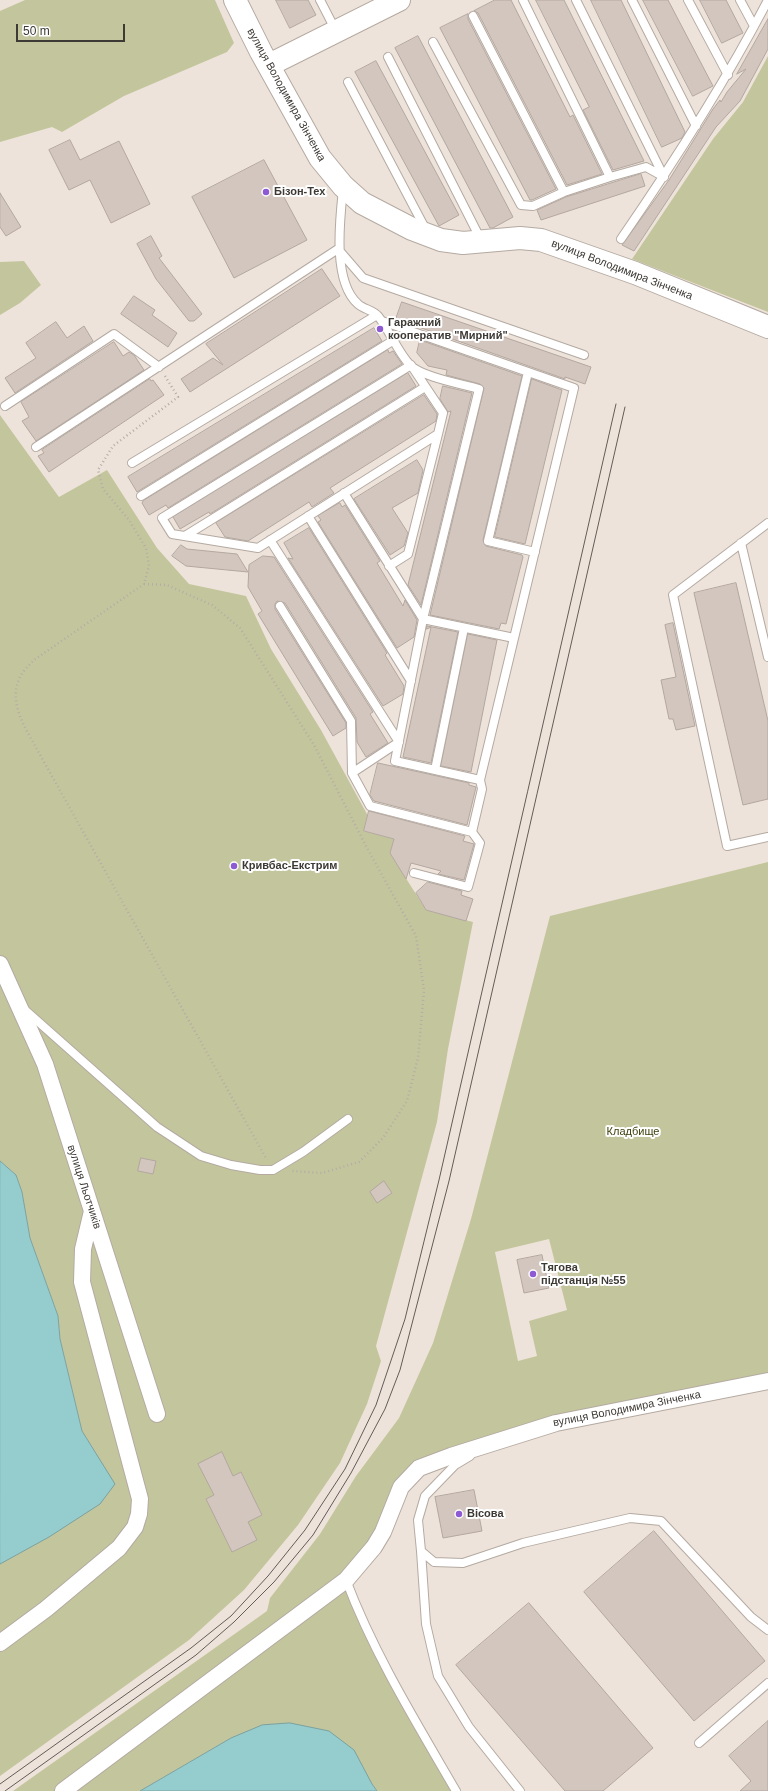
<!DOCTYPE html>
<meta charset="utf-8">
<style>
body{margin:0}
#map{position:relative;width:768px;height:1791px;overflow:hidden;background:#eee3da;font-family:Arial,sans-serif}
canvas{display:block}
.scale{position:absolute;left:16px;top:24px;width:109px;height:18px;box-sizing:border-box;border:2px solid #3d3935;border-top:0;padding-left:5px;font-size:12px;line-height:14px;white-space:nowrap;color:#3d3935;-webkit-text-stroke:3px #fff;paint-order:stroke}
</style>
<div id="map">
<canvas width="768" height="1791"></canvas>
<div class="scale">50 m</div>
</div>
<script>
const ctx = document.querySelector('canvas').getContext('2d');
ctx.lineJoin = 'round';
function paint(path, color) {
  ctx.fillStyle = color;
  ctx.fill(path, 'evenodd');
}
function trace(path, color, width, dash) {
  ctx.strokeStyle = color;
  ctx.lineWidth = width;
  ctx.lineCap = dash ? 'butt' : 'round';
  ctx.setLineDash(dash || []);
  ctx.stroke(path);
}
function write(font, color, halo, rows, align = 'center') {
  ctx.font = font + ' Arial,sans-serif';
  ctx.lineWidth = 4;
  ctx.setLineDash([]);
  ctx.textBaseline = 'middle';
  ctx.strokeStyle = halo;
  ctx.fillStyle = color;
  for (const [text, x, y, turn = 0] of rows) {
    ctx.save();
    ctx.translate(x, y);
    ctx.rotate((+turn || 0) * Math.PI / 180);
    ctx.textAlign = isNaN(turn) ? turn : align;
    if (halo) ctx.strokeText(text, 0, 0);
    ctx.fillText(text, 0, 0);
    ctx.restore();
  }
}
const green = new Path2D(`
 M25,0h190l19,43 -7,9 -103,44 -62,36 -10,-5 -52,15v-131z
 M768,56v256l-136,-53 81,-120 30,-37z
 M24,261l17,24 -21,18 -20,12v-53z
 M0,415l59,82 48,-27 50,78 32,36 57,12 25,53 50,81 47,86 -4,15 30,8 -4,14 36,57 47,12 -25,127 -11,73 -61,224 5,15 -14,43 -27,59 -42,62 -54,65 -55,50 -189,136v-212l95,-111 -13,-22 -22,-92 -2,-23 -28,-78 -8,-46 -6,-17 -16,-14z
 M768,862v519l-212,42 -137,45 -73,112 14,36 96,175h-79l-5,-7 -141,-46 -91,53h-127l254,-180 3,-13 50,-64 36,-58 43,-58 34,-75 38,-124 79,-303zM549,1239l18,71 -38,11 8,35 -19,5 -23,-109z`);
const water = new Path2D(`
 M0,1161l16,14 6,17 8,46 28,78 2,23 22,92 33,53 -15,20 -51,33 -49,27z
 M290,1723l39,8 25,19 18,34 5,7h-237l91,-53 31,-13z`);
const building = new Path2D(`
 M276,0h32l8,15 -26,13z
 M495,0h16l59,117 3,-2 29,59 -35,11 -89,-172 -4,-2z
 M536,0h28l80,161 -31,9 -30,-60 6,-3z
 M591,0h30l64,132 -3,6 -20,9z
 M643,0h25l45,86 -20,10z
 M700,0h26l17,33 -21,10z
 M468,14v5l88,170 -24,11h-2l-90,-172z
 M768,19v30l-28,52 -24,26 -82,124 -12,-6 47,-65 44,-71 7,-9 1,2 6,-10 19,-23 -9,5z
 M418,36l95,181 -20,11h-3l-95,-180z
 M376,61l83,154 -20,11 -84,-154z
 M70,140l10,20 39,-19 31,63 -39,19 -21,-43 -21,10 -20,-40z
 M264,160l43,80 -73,38 -42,-81z
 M641,174l4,12 -104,34 -4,-10 29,-13z
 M0,193l21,34 -15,9 -6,-9z
 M151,236l11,20 -3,2 43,56 -8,7h-5l-33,-42 -19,-35z
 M322,269l18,27 -150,96 -9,-13 32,-21 10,7 -17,-21z
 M134,296l21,14 -3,5 25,18 -9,14 -47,-33z
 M402,302l189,65 -6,17 -20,-7v2l-169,-60z
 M56,322l11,16 17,-12 9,15 -78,52 -10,-15 31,-20 -10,-15z
 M374,328l8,13 -245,151 -9,-15z
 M420,340l102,36 -39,164 3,6 36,9 1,2 -17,67 -5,-1 -2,6 -69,-14 54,-227 -4,-4 -34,-9 1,-5 -19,-4 -11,-13z
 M114,342l9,14 6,-4 5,3 10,15 -108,71 -14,-20 7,-4 -8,-15z
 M388,350l1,3 4,-2 9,13 -234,144 -2,-3 -17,10 -7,-12 1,-2z
 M408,373l8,13 -206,128 -1,-2 -29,17 -7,-12z
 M150,379l1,2 2,-1 11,15 -115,77 -11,-16 6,-3 -2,-3z
 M532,379l30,11 -37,154 -30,-7z
 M443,386l29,7 -51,212 -13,-20 43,-174 -3,1 -8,-13z
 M424,395l13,19 -1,7 -106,67 4,5 -22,14 -3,-5 -61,39 -23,-4 -9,-14z
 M417,460l6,10 -5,23 -26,15 16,25 -4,13 -14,9 -36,-56z
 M340,503l2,4 3,-2 35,56 -3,2 26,43 2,-6 12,20 -3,17 -17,11 -79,-126 3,-2 -3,-4z
 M309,528l78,125 -2,2 19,31 -1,8 -20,12 -95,-148 5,1 -9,-16z
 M181,545l6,4 50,5 11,18 -62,-6 -14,-10z
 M263,556l11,1 99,155 -3,2 18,29 -22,14 -9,-15 -1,-24 -71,-115 -8,-2 -2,3v5l71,114v5l-13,8 -75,-122 4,-3 -14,-24 1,-22z
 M736,583l32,138v78l-25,6 -49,-212z
 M673,623l22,103 -19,4 -3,-11h-4l-8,-39 15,-3 -11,-52z
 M427,626l31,6 -27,131 -28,-6 28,-130 -4,2z
 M468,634l29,6 -26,132 -30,-6z
 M378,763l91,20v2l7,2 -9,38 -93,-24 -4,-6z
 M369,811l96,25 -2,5 11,3 -10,36 -26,-6 3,-3 -30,-8 -5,16 -16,-26 4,-14 -30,-8z
 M428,882l34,9 -1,4 12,4 -7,22 -40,-11 -10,-17z
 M141,1158l15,3 -3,13 -15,-3z
 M384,1181l8,12 -15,10 -7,-11z
 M542,1255l7,33 -25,5 -7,-33z
 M222,1452l11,24 8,-4 21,43 -14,7 9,18 -25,12 -26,-53 8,-4 -16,-31z
 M474,1490l8,41 -39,7 -8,-41z
 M654,1531l111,130 -71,60 -110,-129z
 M529,1603l124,145 -50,43h-38l-109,-126z
 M768,1721v70h-28l11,-10 -22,-25z`);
const path = new Path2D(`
 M165,376l13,21 -65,49 -15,24 5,19 26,31 17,28 3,18 -5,18 -110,76c-5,5 -11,11 -14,17 -13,27 7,53 19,76l228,407
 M144,584l23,1 45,20 28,23 74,117 53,103 49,88 8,54 -6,68 -11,43 -24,37 -24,24 -37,11 -30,-2`);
const lane = new Path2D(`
 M320,0l16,31
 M523,0l87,177
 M576,0l88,177
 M632,0l64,126
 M688,0l40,75
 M740,0l14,26
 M473,16l91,176
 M433,42l88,163 12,1 31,-14 46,-15 36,-10 18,10
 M388,57l93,183
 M348,82l78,148
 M343,189c-3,30 -11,92 15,115 5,5 15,6 20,12 12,15 19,35 32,49 12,12 52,19 69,24l-56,230 -28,142 85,19 94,-392 -192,-67
 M621,239c53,-77 104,-156 147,-239
 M411,365l32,48 -5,21 -180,114 -86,-14 -10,-16z
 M528,372l-40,169 47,11
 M5,406l109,-72 45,33
 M36,447l302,-198 25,29 221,77
 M132,463l245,-148
 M344,493l79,126 91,19
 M141,496l253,-156
 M308,516l103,165
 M768,523l-95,72 54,251 41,-9
 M185,536l240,-149
 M270,540l129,202 -47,31 18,33 102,26
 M741,543l27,114
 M389,566l19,-12 30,-120
 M280,606l71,115 1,52
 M435,770l29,-142
 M414,873l54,14 12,-44 -8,-11 10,-43 -2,-9
 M25,1010l132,117 44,29 30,9 29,5h13l30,-18 45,-33
 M470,1456l-15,9 -30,31 -7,24 3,31 13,11 29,1 60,-20 107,-25 31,3 90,96 17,13
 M421,1551l5,73 12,52 31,51 51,64
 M346,1580c28,74 70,142 110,211
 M699,1743l69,-60`);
const street = new Path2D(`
 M0,964l45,100 112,350
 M0,1643l46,-34 73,-61 16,-21 4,-13 1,-15 -58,-217 1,-33 9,-38
 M63,1791l283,-211 28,-33 9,-15 18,-45 18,-19 32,-12 105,-33 212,-42`);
const secondary = new Path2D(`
 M235,0l26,52 59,106 23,28 19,17 50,26 29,11 22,3 57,-5 21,2 94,33 133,54
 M269,65l130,-65`);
const tram = new Path2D(`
 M0,1784l191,-136 40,-32 37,-40 37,-46 40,-61 31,-64 29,-86 34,-139 177,-776
 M5,1791l191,-136 38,-33 40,-40 39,-47 38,-62 34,-64 15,-39 49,-189 176,-774`);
const markers = [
 [266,192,4,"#8d5ad3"],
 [380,329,4,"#8d5ad3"],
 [234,866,4,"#8d5ad3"],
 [533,1274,4,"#8d5ad3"],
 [459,1514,4,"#8d5ad3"]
];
const streetNames = [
 ["вулиця Володимира Зінченка",286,95,61],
 ["вулиця Володимира Зінченка",622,270,21],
 ["вулиця Льотчиків",84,1187,72],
 ["вулиця Володимира Зінченка",627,1409,-11]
];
const poiNames = [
 ["Бізон-Тех",274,192],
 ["Гаражний",388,323],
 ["кооператив \"Мирний\"",388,336],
 ["Кривбас-Екстрим",242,866],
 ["Тягова",541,1268],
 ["підстанція №55",541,1281],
 ["Вісова",467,1514]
];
const parkNames = [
 ["Кладбище",633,1132]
];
paint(green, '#c3c69d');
paint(water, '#95cdce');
trace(water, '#7ba1a0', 1);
paint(building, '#d2c6be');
trace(building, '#b3a7a0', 1);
trace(lane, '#b4aaa1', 10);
trace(street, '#b4aaa1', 18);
trace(secondary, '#b4aaa1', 24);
trace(path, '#b5aca5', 2.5, [1, 3]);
trace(lane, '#fff', 8);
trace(street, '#fff', 16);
trace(secondary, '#fff', 22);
trace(tram, '#625c57', 1);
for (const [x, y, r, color] of markers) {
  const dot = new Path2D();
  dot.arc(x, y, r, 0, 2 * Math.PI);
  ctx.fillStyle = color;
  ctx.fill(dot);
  trace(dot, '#fff', 1.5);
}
write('11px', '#3d3935', '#fff', streetNames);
write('bold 11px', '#3d3935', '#fff', poiNames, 'left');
write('11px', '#3e3f0c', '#fff', parkNames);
</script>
